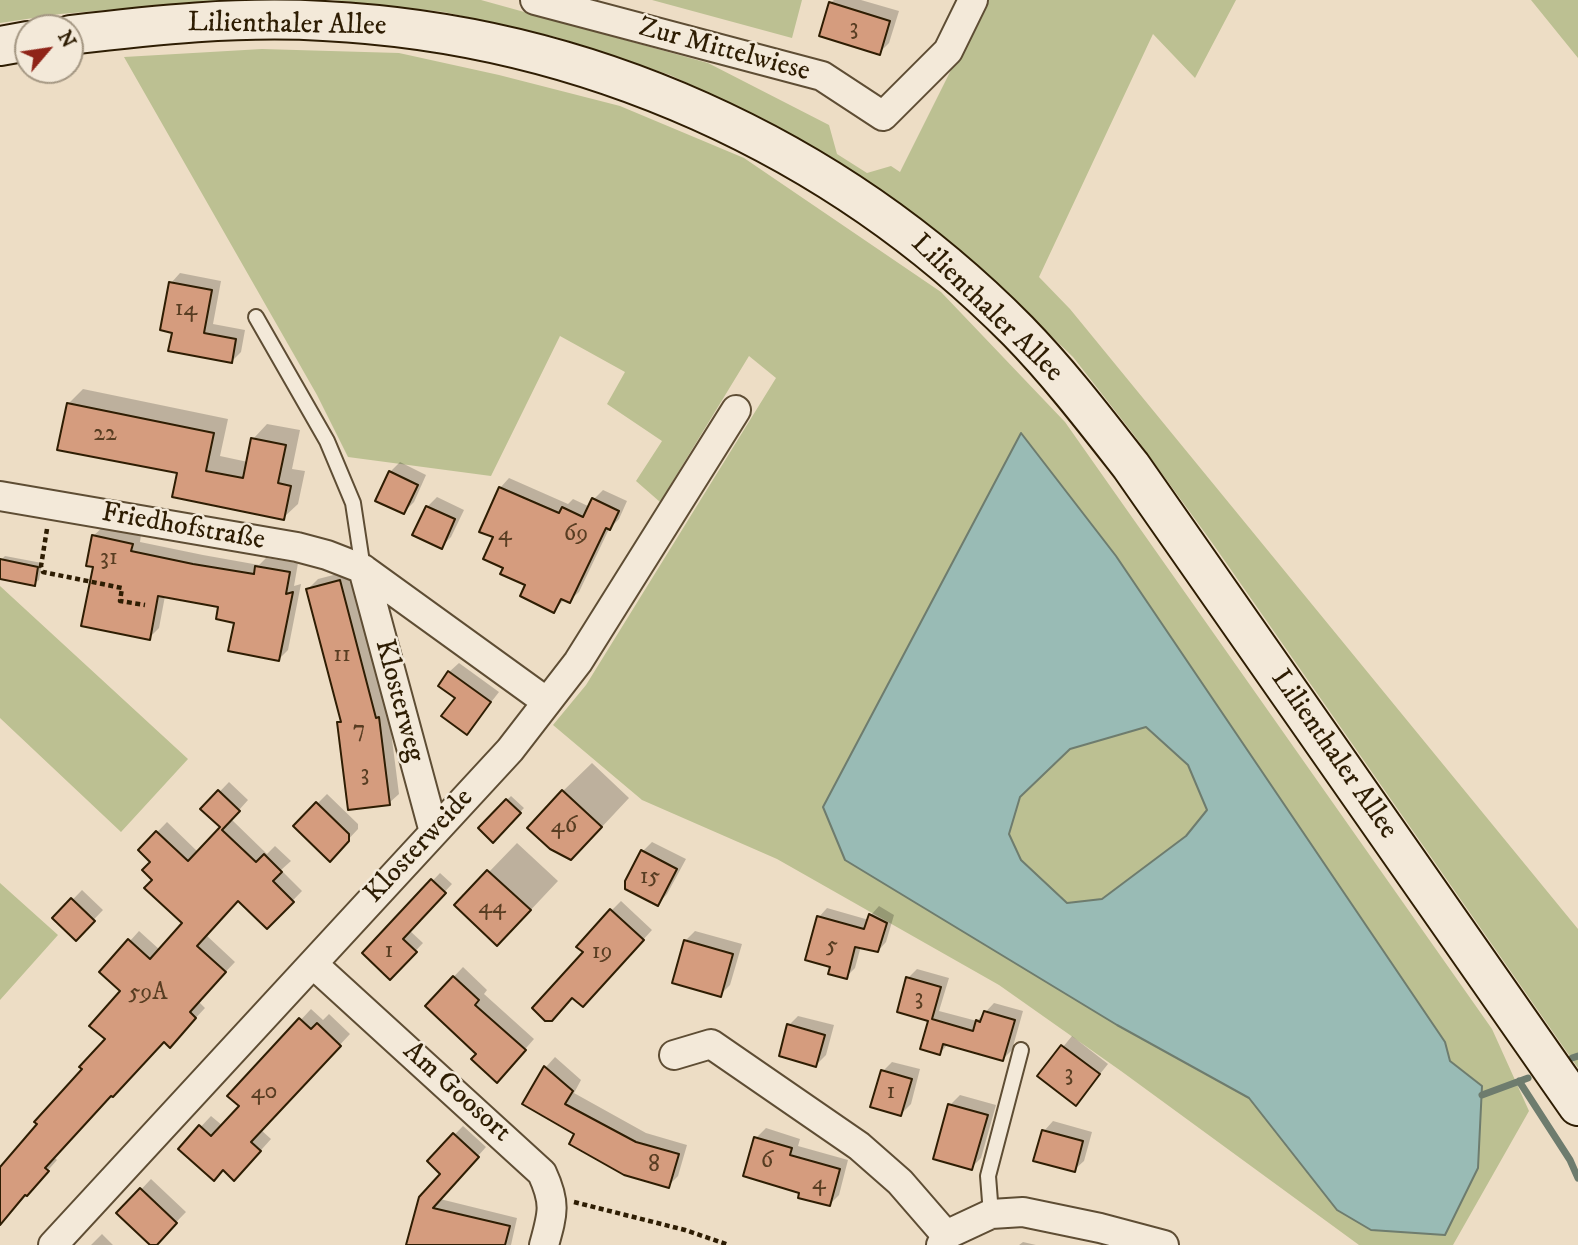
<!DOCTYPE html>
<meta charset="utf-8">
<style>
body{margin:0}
#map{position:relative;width:1578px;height:1245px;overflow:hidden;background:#edddc5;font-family:"IM FELL DW Pica",serif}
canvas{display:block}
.north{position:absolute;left:14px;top:14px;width:70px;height:70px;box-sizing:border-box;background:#f3e9d9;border:2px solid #a49783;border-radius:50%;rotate:61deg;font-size:19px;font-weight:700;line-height:28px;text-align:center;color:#2e1d03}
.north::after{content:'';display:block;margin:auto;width:24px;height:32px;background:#8f2418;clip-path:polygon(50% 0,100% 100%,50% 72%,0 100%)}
</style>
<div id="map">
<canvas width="1578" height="1245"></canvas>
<div class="north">N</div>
</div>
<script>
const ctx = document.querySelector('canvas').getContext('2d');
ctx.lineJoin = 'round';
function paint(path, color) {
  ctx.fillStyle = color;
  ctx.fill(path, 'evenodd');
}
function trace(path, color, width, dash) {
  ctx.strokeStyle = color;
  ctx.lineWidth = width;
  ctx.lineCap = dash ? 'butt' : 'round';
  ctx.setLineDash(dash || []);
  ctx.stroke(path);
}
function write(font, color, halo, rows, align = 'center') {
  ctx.font = font + ' "IM FELL DW Pica",serif';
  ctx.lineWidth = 5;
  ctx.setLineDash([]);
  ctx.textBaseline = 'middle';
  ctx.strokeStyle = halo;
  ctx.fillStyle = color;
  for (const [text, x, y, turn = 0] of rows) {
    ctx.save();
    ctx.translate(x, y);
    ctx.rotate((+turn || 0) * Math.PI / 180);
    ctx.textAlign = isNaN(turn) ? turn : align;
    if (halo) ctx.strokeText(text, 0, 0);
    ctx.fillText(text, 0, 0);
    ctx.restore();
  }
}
const green = new Path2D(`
 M0,0h481l227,63 121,62 8,29 30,19 24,-7 9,6 86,-172h250l-41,78 -42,-44 -114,243 31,32 508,620v139l-365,-524 -79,-109 -61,-78 -65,-63 -77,-64 -75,-53 -92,-58 -94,-44 -114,-38 -112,-25 -111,-12 -129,2 -144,12 -60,9z
 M652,0h150l-10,38z
 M1531,0h47v58z
 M262,49l137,4 100,22 121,31 124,52 197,134 124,130 427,607 37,82 -76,134h-94l-238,-174 -122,-86 -222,-126 -135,-59 -89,-75 33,-40 190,-307 -27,-22 -89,146 -24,-21 26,-40 -55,-37 18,-32 -65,-36 -69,140 -143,-19 -31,-62 -193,-338zM1116,556l329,486 5,19 32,25 -4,82 -141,42 -88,-112 -132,-73 -272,-165z
 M0,586l188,173 -67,73 -121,-114z
 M1146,727l42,38 19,45 -21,26 -84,64 -35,3 -46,-43 -12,-26 11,-37 50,-48z
 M0,883l58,52 -58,65z`);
const water = new Path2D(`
 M1021,433l95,123 329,486 5,19 32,25 -4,82 -33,67 -74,-5 -34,-20 -88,-112 -132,-73 -272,-165 -22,-53zM1146,727l42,38 19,45 -21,26 -84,63 -35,4 -46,-43 -12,-26 11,-37 50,-48z`);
const shadow = new Path2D(`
 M834,0h27l38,11 -10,32 -10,10 -49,-50z
 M180,273l41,8 -8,43 32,6 -4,22 -9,9 -58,-30 -3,-48z
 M83,389l145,30 -8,37 28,6 5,-23 14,-15 33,6 -8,39 13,2 -7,33 -15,14 -104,-46 -111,-68z
 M400,462l26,13 -12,27 -10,10 -14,-40z
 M509,478l59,26 5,-5 17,8 4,-8 9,-9 24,11 -8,18 -10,10 -30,63 -10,9 -4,-2 -11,11 -26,-26 -23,-17 -10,-30 5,-49z
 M437,497l27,13 -13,27 -9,9 -27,-12 12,-27z
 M103,527l38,8 -1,7 63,13 56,10 7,-7 32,5 -4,23 7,-2 -13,66 -9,9 -59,-53 -55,-10 -6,32 -10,10 -54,-72 -2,-30z
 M5,556l37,7 -3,17 -5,4 -34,-7 1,-17z
 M349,571l36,138 3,-1 11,86 -10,9 -50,-80 3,-3 -34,-131 10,-10z
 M459,663l40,29 -32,41 -18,-61z
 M592,763l37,35 -29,31 -37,-38z
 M229,782l19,18 -17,19 36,35 8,-8 16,15 -10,9 21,21 -35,36 -28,-28 -33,36 29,27 -37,39 7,7 -26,28 -15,4 -53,54 -57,63 3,3 -57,65v-55l107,-131 16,-48 7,-50 9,-10 21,19 24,-27 -30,-44 -2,-17 -12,-12 27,-28 31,30 24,-25 -19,-18z
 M327,794l31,30v5l-28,30 -35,-33z
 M511,796l13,12 -31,32 -13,-12z
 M652,842l34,17 -19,35 -9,10 -15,-53z
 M517,843l41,38 -32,34 -69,-10z
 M440,873l12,11 -43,46 14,13 -33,35 -26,-25z
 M82,890l21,20 -27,28 -21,-20z
 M621,901l31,29 -59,65 -21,2 13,-45 26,-41z
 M879,906l15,9 -8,27 -8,9 -17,-5 -6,22 -9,9 -14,-11 -13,-49 8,-9 42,12 2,-5z
 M695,931l47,13 -12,41 -10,10 -35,-54z
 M463,967l24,23 -3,4 50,45 -28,32 -27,-17 -52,-49z
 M917,969l32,9 -10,33 38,10 17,-18 29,8 -11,39 -9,9 -54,-16 -9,10 -10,-33 -22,-42z
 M311,1009l12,11 6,-6 21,20 -89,96 10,9 -26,29 -21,1 -44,-20 31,-33 12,10 19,-20 -12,-10z
 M798,1016l36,9 -8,30 -10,10 -27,-40z
 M1072,1036l36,28 -32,40 -37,-28z
 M555,1057l26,23 -7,13 72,40 41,12 -9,31 -10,10 -143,-83 21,-36z
 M892,1062l28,7 -9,35 -10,10 -18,-43z
 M960,1095l36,10 -15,53 -10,10 -21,-63z
 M1053,1121l39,11 -8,29 -10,9 -30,-39z
 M463,1126l23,21 -46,52 77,19 -6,27h-105l37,-72 -14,-12z
 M766,1128l34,11 -2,7 50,14 -9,35 -10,10 -27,-13 -46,-54z
 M151,1179l35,33 -32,33 -35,-32z
 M102,1234l11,11h-22z
 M1023,1242l13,3h-17z`);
const stream = new Path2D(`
 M1572,1058l6,-2
 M1519,1081l51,79 8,18
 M1482,1095l46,-17`);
const building = new Path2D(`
 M829,2l61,19 -10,34 -61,-19z
 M169,282l43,8 -8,43 32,6 -4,24 -64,-12 4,-18 -12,-3z
 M67,403l147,30 -8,38 37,7 8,-40 35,7 -8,38 13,3 -7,34 -112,-23 5,-24 -120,-23z
 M389,471l29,14 -14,29 -29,-13z
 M499,487l60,26 3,-6 21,10 9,-19 27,13 -9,19 -4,-2 -36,75 -9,-4 -7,14 -34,-17 5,-11 -25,-11 3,-6 -20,-9 10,-22 -14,-5z
 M426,506l29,13 -13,30 -30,-14z
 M92,535l41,9 -2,7 62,13 61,10 1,-8 35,6 -4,22 7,-2 -14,69 -51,-10 6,-28 -18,-4 2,-12 -60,-11 -8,44 -69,-14 12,-59 -7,-1z
 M0,559l38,8 -3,19 -35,-7z
 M340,580l36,138 3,-1 11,88 -42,5 -11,-88h4l-35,-133z
 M448,671l43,31 -24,33 -26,-19 14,-18 -17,-12z
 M218,790l22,21 -18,19 34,32 8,-8 18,18 -9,9 21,21 -27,27 -29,-28 -41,45 29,26 -36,40 6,6 -26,30 -6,-6 -51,55 -2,-1 -66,72 4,3 -22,25 -2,-1 -25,30v-58l37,-43 -3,-2 48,-53 -3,-2 26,-28 -16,-13 31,-35 -21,-19 29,-33 22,20 32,-36 -38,-35 8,-8 -10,-10 8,-8 -12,-12 18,-19 32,30 32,-34 -20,-18z
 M562,790l40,37 -31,33 -21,-11 -23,-21z
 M506,799l15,14 -28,30 -15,-15z
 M316,802l33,32v7l-19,21 -37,-36z
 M641,850l36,19 -19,37 -33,-17v-8z
 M487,870l44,40 -34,36 -43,-41z
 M431,879l15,14 -43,46 14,13 -27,28 -28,-27z
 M71,898l24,23 -19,20 -24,-23z
 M610,909l34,31 -61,67 -11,-9 -20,23h-7l-13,-13 51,-56 -7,-5z
 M869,914l18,9 -9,29 -23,-5 -8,32 -19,-5 2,-7 -25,-7 12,-44 47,13z
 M684,940l49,14 -12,43 -49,-14z
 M453,976l26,24 -4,5 51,45 -29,33 -26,-24 5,-5 -51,-48z
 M906,977l35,10 -9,32 41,12 3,-11 4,2 4,-11 31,9 -12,41 -60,-17 -3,11 -20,-6 8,-28 -31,-9z
 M299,1018l12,11 6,-6 24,23 -90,96 10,9 -27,30 -11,-11 -9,11 -36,-32 21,-24 12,11 28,-30 -12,-10z
 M787,1024l38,11 -9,32 -37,-11z
 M1061,1045l39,29 -24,32 -39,-30z
 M544,1066l29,25 -8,13 71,38 43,12 -10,34 -45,-13 -55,-31 5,-10 -52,-30z
 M881,1070l31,9 -11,37 -31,-9z
 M948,1104l40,11 -16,55 -39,-11z
 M1042,1130l41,11 -8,31 -42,-11z
 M453,1133l26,24 -46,51 77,18 -5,19h-99l13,-48 21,-23 -13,-13z
 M754,1137l38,11 -2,7 50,14 -10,37 -32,-8 1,-5 -56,-17z
 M140,1188l37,35 -20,22h-7l-34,-32z`);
const path = new Path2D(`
 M47,529l-6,37 2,6 79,16 -2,13 25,4
 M574,1202l111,28 44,15`);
const lane = new Path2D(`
 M256,317l71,124 26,62 10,66
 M991,1214l-3,-38 33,-126`);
const street = new Path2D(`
 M535,0l287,76 61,40 65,-65 25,-51
 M0,496l297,51 30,8 36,14 184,133
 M363,569l71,263
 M313,964l229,209c14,30 11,40 2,72
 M674,1055l37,-11 148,102 41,36 46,53
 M53,1245l457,-495 68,-88 158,-252
 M941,1245l5,-10 45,-21 32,-2 77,16 64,17`);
const secondary = new Path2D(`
 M70,35c84,-10 169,-19 254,-14 261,13 510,124 694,310 41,42 77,89 113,135l447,640
 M0,46l28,-5`);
const numberNames = [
 ["3",854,29],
 ["14",186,310],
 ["22",105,435],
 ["4",505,535],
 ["69",576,535],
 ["31",109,559],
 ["11",342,656],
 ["7",359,731],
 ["3",365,775],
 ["46",564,827],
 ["15",650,878],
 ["44",492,908],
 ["5",832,947],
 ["1",389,952],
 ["19",602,953],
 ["59A",148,994],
 ["3",919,999],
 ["3",1069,1075],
 ["40",264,1093],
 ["1",891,1093],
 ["6",767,1162],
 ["8",654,1166],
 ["4",819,1184]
];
const streetNames = [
 ["Lilienthaler Allee",287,26,1],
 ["Zur Mittelwiese",724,51,15],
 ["Lilienthaler Allee",986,309,44],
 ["Friedhofstraße",183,528,10],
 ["Klosterweg",398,701,75],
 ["Lilienthaler Allee",1333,755,55],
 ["Klosterweide",420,847,-47],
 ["Am Goosort",456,1093,42]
];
paint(green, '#bcc092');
paint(water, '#99bbb5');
trace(water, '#6e7c6e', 2);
paint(shadow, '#0003');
trace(stream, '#6e7c6e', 7);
paint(building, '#d59c7e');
trace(building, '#2e1d03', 2);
trace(lane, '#5e4d34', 18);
trace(street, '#5e4d34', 32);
trace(secondary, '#2e1d03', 42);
trace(path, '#2e1d03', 4.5, [5, 3.5]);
trace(lane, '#f3e9d9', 14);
trace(street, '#f3e9d9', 28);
trace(secondary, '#f3e9d9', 38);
write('24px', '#583d22', null, numberNames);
write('28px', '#2e1d03', '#f3e9d9', streetNames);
</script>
